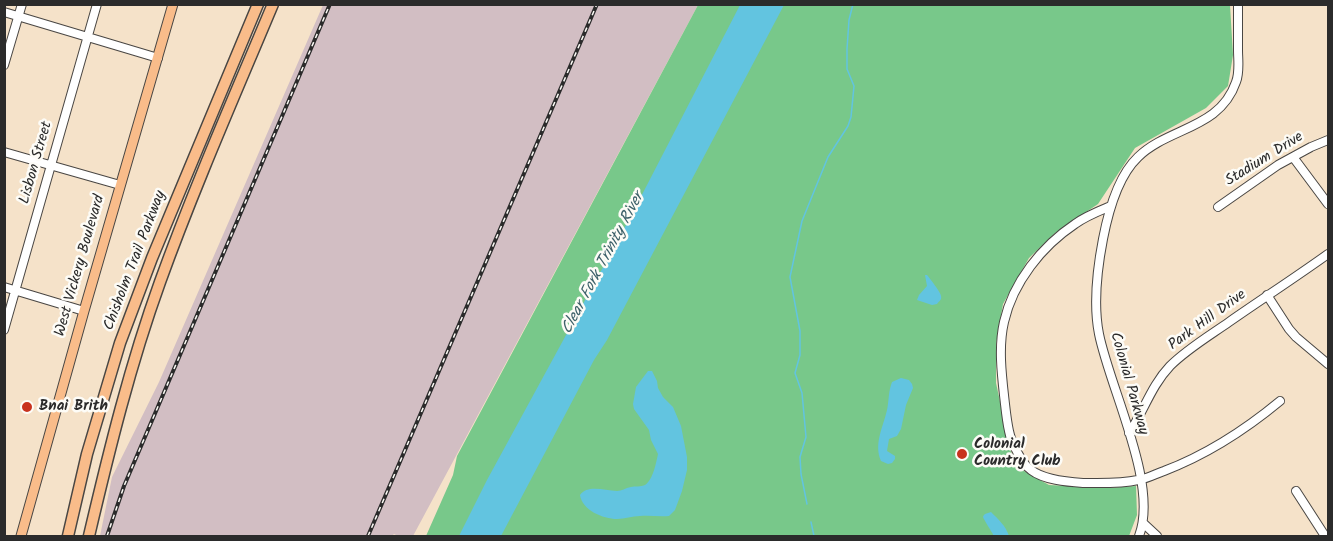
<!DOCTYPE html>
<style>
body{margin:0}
#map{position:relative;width:1333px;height:541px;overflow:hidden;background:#f5e2c9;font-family:Kalam,sans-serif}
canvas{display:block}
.frame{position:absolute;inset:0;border:6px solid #2b2b2b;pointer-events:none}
</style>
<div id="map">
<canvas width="1333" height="541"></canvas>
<div class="frame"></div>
</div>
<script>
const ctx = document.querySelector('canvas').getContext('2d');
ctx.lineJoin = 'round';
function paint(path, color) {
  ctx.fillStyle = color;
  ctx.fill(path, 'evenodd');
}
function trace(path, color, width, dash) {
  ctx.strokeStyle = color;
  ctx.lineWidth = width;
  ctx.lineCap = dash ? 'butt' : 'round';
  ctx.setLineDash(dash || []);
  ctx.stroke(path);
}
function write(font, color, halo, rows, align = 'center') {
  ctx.font = font + ' Kalam,sans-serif';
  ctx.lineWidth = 5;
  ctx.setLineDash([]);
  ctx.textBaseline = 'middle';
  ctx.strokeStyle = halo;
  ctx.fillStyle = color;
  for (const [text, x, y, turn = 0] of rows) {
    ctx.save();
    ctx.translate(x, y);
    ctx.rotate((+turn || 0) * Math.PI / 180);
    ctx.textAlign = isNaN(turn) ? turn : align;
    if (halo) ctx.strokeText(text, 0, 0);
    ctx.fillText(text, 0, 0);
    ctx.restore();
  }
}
const industrial = new Path2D(`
 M323,5h375l-285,531h-15l-4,-2 -2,2h-292l12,-59 47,-95z`);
const green = new Path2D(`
 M698,5h532l3,50 -5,31 -22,22 -71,40 -37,56 -43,29 -26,25 -26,46 -7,40v39l15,69 13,19 25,14 58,3 29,-2 1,29 -8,21h-703l27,-61 4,-19z`);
const water = new Path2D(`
 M740,5h44l-177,335 -13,20 -93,176h-42l28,-56 145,-266z
 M925,275h2c3,4 13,16 14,21 1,4 -2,5 -4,8l-5,1 -15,-5 2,-5 8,-9z
 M648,371h4l5,10 1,7 5,9 10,10 8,19 6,31v13l-5,21 -7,19 -6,6c-10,1 -19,-1 -29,0 -8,0 -15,3 -23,3 -14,0 -35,-9 -37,-24 8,-11 25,-4 37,-4 5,0 8,-3 14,-4 4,-1 10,0 14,-2 8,-5 11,-22 13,-31l-7,-14 -2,-10 -15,-21 -1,-5 3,-17z
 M901,378l8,2 3,4 1,4 -7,17 -5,24 -4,7 -8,3 -2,12 8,5v3l-3,4 -4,1 -7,-3c-7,-16 1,-32 5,-47 3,-10 2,-20 5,-29l1,-3z
 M991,512c7,7 15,14 18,24h-15c-1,-2 -11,-18 -11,-19 0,-1 1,-2 2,-3z`);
const stream = new Path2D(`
 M807,504l-6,-30 -1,-17 6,-20 -4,-44 -7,-20 5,-18v-24l-10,-54 12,-56 26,-64 20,-31 3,-9 3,-31 -7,-17v-20l2,-29 4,-16
 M811,522l3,14`);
const minor = new Path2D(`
 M4,12l154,46
 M4,65l18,-61
 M4,152l116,33
 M1293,157l35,47
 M1111,206c-12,5 -25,10 -36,18 -33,22 -62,58 -71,98 -6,26 -2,55 1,82 1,9 2,18 4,27 2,11 13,33 22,39 13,10 36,12 52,13 19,0 37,1 55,-3 9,-1 17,-6 26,-9 42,-16 81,-41 116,-70
 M1218,207l60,-42 33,-18 17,-7
 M4,287l80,24
 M1267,295l22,34 7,8 32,27
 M4,330l93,-326
 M1129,433c15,-22 22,-47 41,-67 17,-17 39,-30 59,-44 33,-23 67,-45 99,-68
 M1296,491l29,45
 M1143,523l14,13
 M1139,536c20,-52 -29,-147 -40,-202 -6,-30 -2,-64 4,-95 5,-26 15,-63 35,-82 31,-30 82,-28 98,-75 4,-10 2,-22 2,-32 0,-15 0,-30 0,-46`);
const major = new Path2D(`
 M21,536l63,-225 89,-307`);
const highway = new Path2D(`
 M68,536l19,-82 33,-111 32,-85 106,-254
 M89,536c20,-85 41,-171 71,-254 34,-94 74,-185 113,-278`);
const rail = new Path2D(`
 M107,536l17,-50 206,-482
 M368,536l229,-532`);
const markers = [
 [27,407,6,"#c8321e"],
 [962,454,6,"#c8321e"]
];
const streetNames = [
 ["Stadium Drive",1265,160,-32],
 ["Lisbon Street",37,163,-74],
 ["Chisholm Trail Parkway",136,261,-69],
 ["West Vickery Boulevard",81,266,-74],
 ["Park Hill Drive",1208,321,-36],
 ["Colonial Parkway",1128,384,74]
];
const poiNames = [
 ["Bnai Brith",39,407],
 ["Colonial",974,445],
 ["Country Club",974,462]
];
const waterNames = [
 ["Clear Fork Trinity River",604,264,-62]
];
paint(industrial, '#d2bec3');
paint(green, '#78c88a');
paint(water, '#62c4e0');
trace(stream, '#62c4e0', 1.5);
trace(minor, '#494643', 10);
trace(major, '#494643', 11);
trace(highway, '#494643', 13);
trace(minor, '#fff', 8);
trace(major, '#f9bc8a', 9);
trace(highway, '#f9bc8a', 10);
trace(rail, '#2b2b2b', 4);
trace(rail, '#fdfcf7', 1.5, [4.5]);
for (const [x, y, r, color] of markers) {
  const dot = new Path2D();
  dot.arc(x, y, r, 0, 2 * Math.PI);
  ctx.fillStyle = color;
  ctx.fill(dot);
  trace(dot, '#fdfcf7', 2);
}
write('15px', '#2b2b2b', '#fdfcf7', streetNames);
write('bold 15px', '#2b2b2b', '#fdfcf7', poiNames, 'left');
write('italic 16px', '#3e616a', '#fdfcf7', waterNames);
</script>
